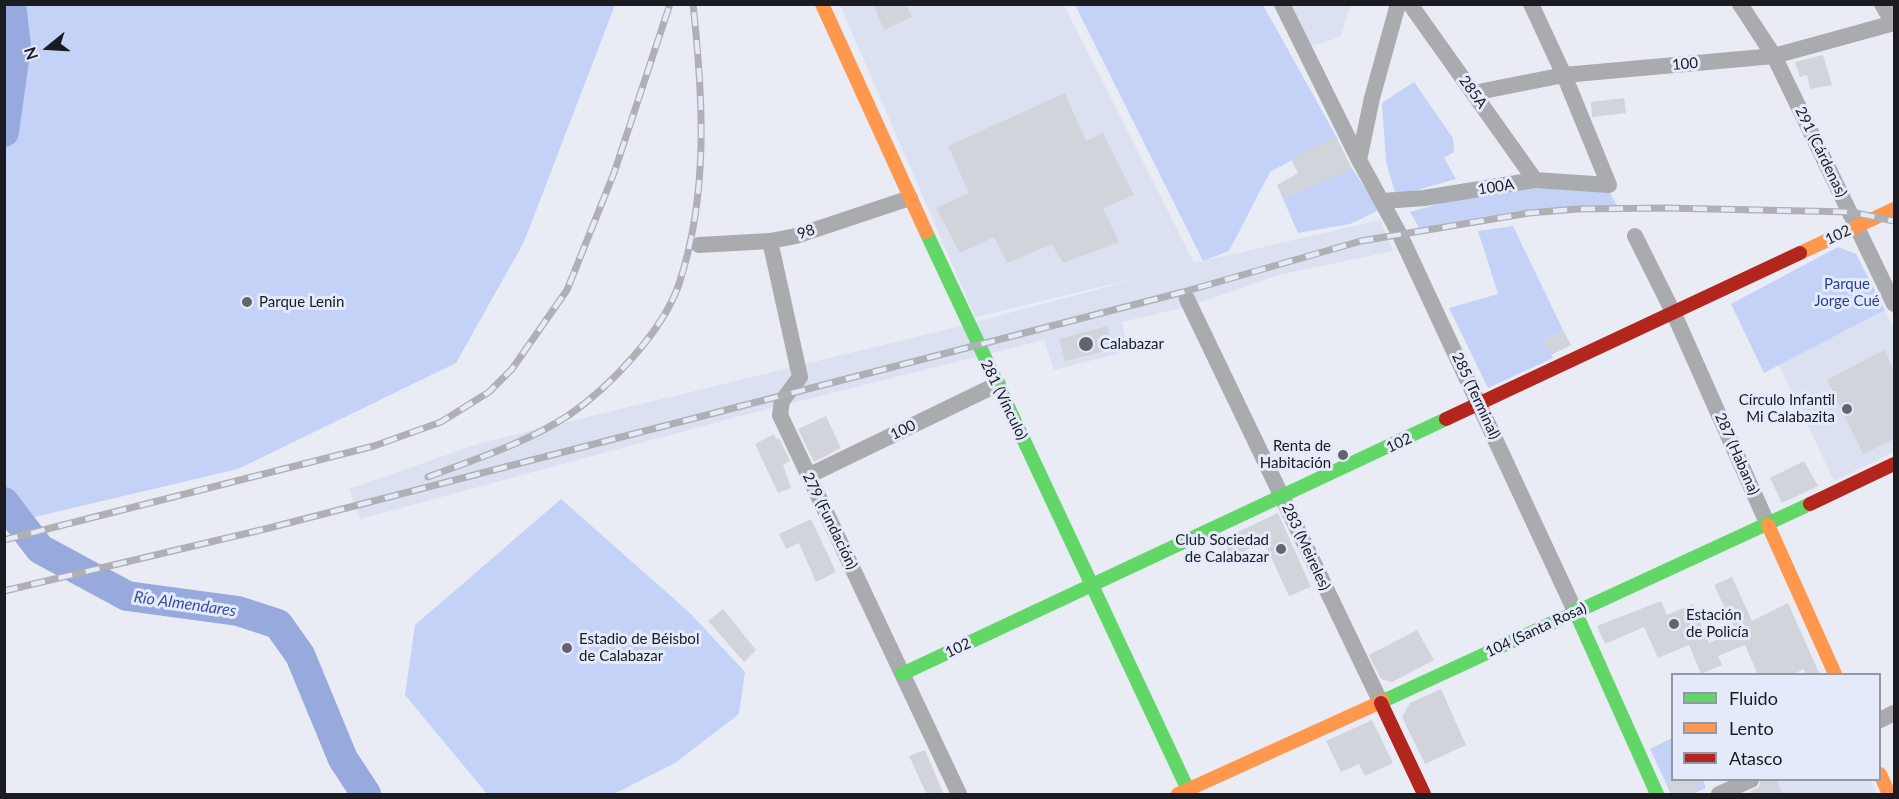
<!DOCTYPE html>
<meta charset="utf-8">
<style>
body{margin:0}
#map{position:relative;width:1899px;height:799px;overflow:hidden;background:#e9ecf5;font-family:Lato,sans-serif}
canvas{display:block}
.frame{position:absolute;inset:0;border:6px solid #1a1c22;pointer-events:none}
.legend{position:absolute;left:1671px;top:673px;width:210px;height:108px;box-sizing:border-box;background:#e4eafa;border:2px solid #9398a4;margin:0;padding:8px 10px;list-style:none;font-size:18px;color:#1a1c22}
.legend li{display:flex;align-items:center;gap:12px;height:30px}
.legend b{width:30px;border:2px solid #9398a4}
.north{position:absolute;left:18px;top:18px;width:60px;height:60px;-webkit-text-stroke:4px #e4eafa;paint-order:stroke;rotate:252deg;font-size:16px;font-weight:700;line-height:24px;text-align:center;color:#1a1c22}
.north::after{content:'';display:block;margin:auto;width:21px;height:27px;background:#1a1c22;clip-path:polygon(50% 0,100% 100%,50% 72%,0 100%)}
</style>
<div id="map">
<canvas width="1899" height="799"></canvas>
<div class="frame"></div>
<ul class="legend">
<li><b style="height:8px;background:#63d668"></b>Fluido</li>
<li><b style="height:8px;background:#ff974d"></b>Lento</li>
<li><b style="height:8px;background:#b3261e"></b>Atasco</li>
</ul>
<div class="north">N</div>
</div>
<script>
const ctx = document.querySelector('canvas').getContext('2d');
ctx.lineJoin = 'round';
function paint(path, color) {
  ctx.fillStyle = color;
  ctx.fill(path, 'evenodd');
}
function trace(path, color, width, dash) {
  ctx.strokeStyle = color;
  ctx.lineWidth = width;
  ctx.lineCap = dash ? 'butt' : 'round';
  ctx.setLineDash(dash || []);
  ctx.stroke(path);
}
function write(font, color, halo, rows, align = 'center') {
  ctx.font = font + ' Lato,sans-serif';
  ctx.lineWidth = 6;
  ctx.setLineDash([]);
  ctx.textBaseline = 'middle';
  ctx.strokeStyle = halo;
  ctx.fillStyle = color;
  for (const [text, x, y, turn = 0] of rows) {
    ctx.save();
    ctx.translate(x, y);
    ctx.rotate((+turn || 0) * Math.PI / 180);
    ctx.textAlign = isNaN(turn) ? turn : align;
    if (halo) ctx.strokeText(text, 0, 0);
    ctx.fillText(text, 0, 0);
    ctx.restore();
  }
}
const built = new Path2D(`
 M840,5h224l130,258 186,-43 13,31 -114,24 -89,31 -68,16 6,29 -74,19 -10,-30 -304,76 -380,103 -11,-30 132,-46 472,-115 202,-54 -180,43z
 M1273,5h78l-11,32 -43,14z
 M1885,310l9,19v123l-60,29 -55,-116z
 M1776,780h94l7,14h-131z`);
const green = new Path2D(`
 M4,5l1,-1 610,1 -91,237 -68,121 -218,106 -233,55z
 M1075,5h188l73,131 -66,36 -41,79 -26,10z
 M1414,82l39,56 1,14 -10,6 12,21 -60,17 -10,-34 -4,-59z
 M1352,168l27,42 -29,14 -52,9 -15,-34z
 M1540,188l69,3 8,15 -100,5 -98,17 -9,-16 57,-16z
 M1513,226l50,104 -20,11 10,17 -65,30 -39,-80 49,-14 -20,-63z
 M1838,247l18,7 29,56 -121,63 -33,-69z
 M561,499l129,114 55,59 -6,42 -64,49 -61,31h-127l-82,-99 10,-70z
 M1672,738v42h31l3,8 -14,6h-21l-21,-45z`);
const river = new Path2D(`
 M4,132l12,-86 -5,-42
 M4,502l36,47 87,47 111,15 40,13 22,31 43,104 23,35`);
const building = new Path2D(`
 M873,4h33l6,13 -28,13z
 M1823,55l9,30 -22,4 -3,-14 -7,2 -5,-15z
 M1065,93l21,48 17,-8 31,62 -31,13 16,34 -56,21 -11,-19 -45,19 -13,-26 -34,16 -24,-45 33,-15 -21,-47z
 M1624,98l2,15 -34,4 -1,-15z
 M1336,136l16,33 -69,30 -6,-14 21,-12 -7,-14z
 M1107,326l6,23 -48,12 -6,-22z
 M1563,330l8,15 -20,10 -8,-14z
 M1884,350l10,20v69l-31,15 -36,-74z
 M826,416l15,32 -27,14 -16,-33z
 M774,434l2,5 3,-1 11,23 -7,4 8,23 -13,5 -23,-49z
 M1804,461l14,25 -36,17 -12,-25z
 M1278,513l33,74 -22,9 -25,-54 -33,15 -8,-18z
 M811,519l25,53 -20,10 -17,-39 -13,6 -7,-15z
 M1732,577l20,44 36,-18 32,72h-14l-2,-6 -13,6h-33l-13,-30 -27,11 4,9 -21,9 -12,-29 -31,13 -14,-31 -39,17 -8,-18 64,-25 6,14 26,-11 16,39 27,-12 -22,-46z
 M723,609l33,41 -12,12 -36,-41z
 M1417,630l17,30 -42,22 -11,-3 -12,-24z
 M1441,689l25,56 -41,19 -23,-47 8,-14z
 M1372,720l21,43 -28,13 -6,-12 -18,8 -15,-31z
 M925,750l19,45h-17l-18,-39z
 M1674,780h20l5,11 -8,4h-19l-5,-12z
 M1761,780h15l7,15h-31l-1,-4 8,-4z`);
const street = new Path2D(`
 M1282,4l77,156 41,75 175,376
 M1410,4l125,176
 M1740,4l34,52 120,248
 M1882,4l11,19
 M1473,93l91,-18 210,-19 120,-33
 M1359,160l13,-62 26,-94
 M1383,201l41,-3 111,-18 74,5 -45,-110 -33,-71
 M1635,236l39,78 94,211
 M770,241l30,136 -18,24 -2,14 179,379
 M699,245l71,-4 26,-5 114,-38
 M1187,299l194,404
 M808,476l190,-92
 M1880,720l14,-7
 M1719,794l32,-14`);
const fast = new Path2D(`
 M926,232l264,562
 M1575,611l82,183
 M902,674l544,-255
 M1383,701l427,-197`);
const slow = new Path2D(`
 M822,4l104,228
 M1800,253l94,-44
 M1768,525l67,149
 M1880,774l9,20
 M1178,794l205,-93`);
const jam = new Path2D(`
 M1446,419l354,-166
 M1810,504l84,-40
 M1381,703l43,91`);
const rail = new Path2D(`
 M428,477c48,-18 98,-34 141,-62 41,-28 94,-84 110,-131 30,-91 24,-187 14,-280
 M4,540l370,-94 67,-24 48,-30 23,-23 55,-79 47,-117 56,-169
 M4,591l265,-63 914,-236 178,-51 168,-28 48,-4 88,-1 186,4 43,9`);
const markers = [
 [247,302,6,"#62656c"],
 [1086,344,8,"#62656c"],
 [1847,409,6,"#62656c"],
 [1343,455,6,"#62656c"],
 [1281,549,6,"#62656c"],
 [1674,624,6,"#62656c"],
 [567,648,6,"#62656c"]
];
const streetNames = [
 ["100",1685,64,-5],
 ["285A",1473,92,54],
 ["291 (Cárdenas)",1821,152,64],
 ["100A",1496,187,-9],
 ["98",806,232,-18],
 ["102",1838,235,-25],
 ["285 (Terminal)",1476,396,65],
 ["281 (Vínculo)",1004,400,64],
 ["100",903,430,-26],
 ["102",1399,443,-25],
 ["287 (Habana)",1737,454,66],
 ["279 (Fundación)",830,521,64],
 ["283 (Meireles)",1306,547,65],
 ["104 (Santa Rosa)",1536,630,-25],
 ["102",958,648,-25]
];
const parkNames = [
 ["Parque",1847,284],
 ["Jorge Cué",1847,301]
];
const poiNames = [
 ["Parque Lenin",259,302],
 ["Calabazar",1100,344],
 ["Círculo Infantil",1835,400,"right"],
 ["Mi Calabazita",1835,417,"right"],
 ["Renta de",1331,446,"right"],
 ["Habitación",1331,463,"right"],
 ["Club Sociedad",1269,540,"right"],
 ["de Calabazar",1269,557,"right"],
 ["Estación",1686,615],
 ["de Policía",1686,632],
 ["Estadio de Béisbol",579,639],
 ["de Calabazar",579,656]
];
const waterNames = [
 ["Río Almendares",185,604,8]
];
paint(built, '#dbe1f1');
paint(green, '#c5d2f7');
trace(river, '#97a9dd', 30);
paint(building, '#d2d4db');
trace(street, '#aaabaf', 16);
trace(fast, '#63d668', 14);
trace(slow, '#ff974d', 14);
trace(jam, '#b3261e', 14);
trace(rail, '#aeb0b4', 7);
trace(rail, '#e4eafa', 4.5, [14]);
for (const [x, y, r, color] of markers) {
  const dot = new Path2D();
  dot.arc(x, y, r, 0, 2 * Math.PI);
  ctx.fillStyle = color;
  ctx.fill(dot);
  trace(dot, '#e4eafa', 2);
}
write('15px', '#1a1c22', '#e4eafa', streetNames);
write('15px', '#2b3f93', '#e4eafa', parkNames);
write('15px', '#1a1c22', '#e4eafa', poiNames, 'left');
write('italic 16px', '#374ea3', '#e4eafa', waterNames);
</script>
